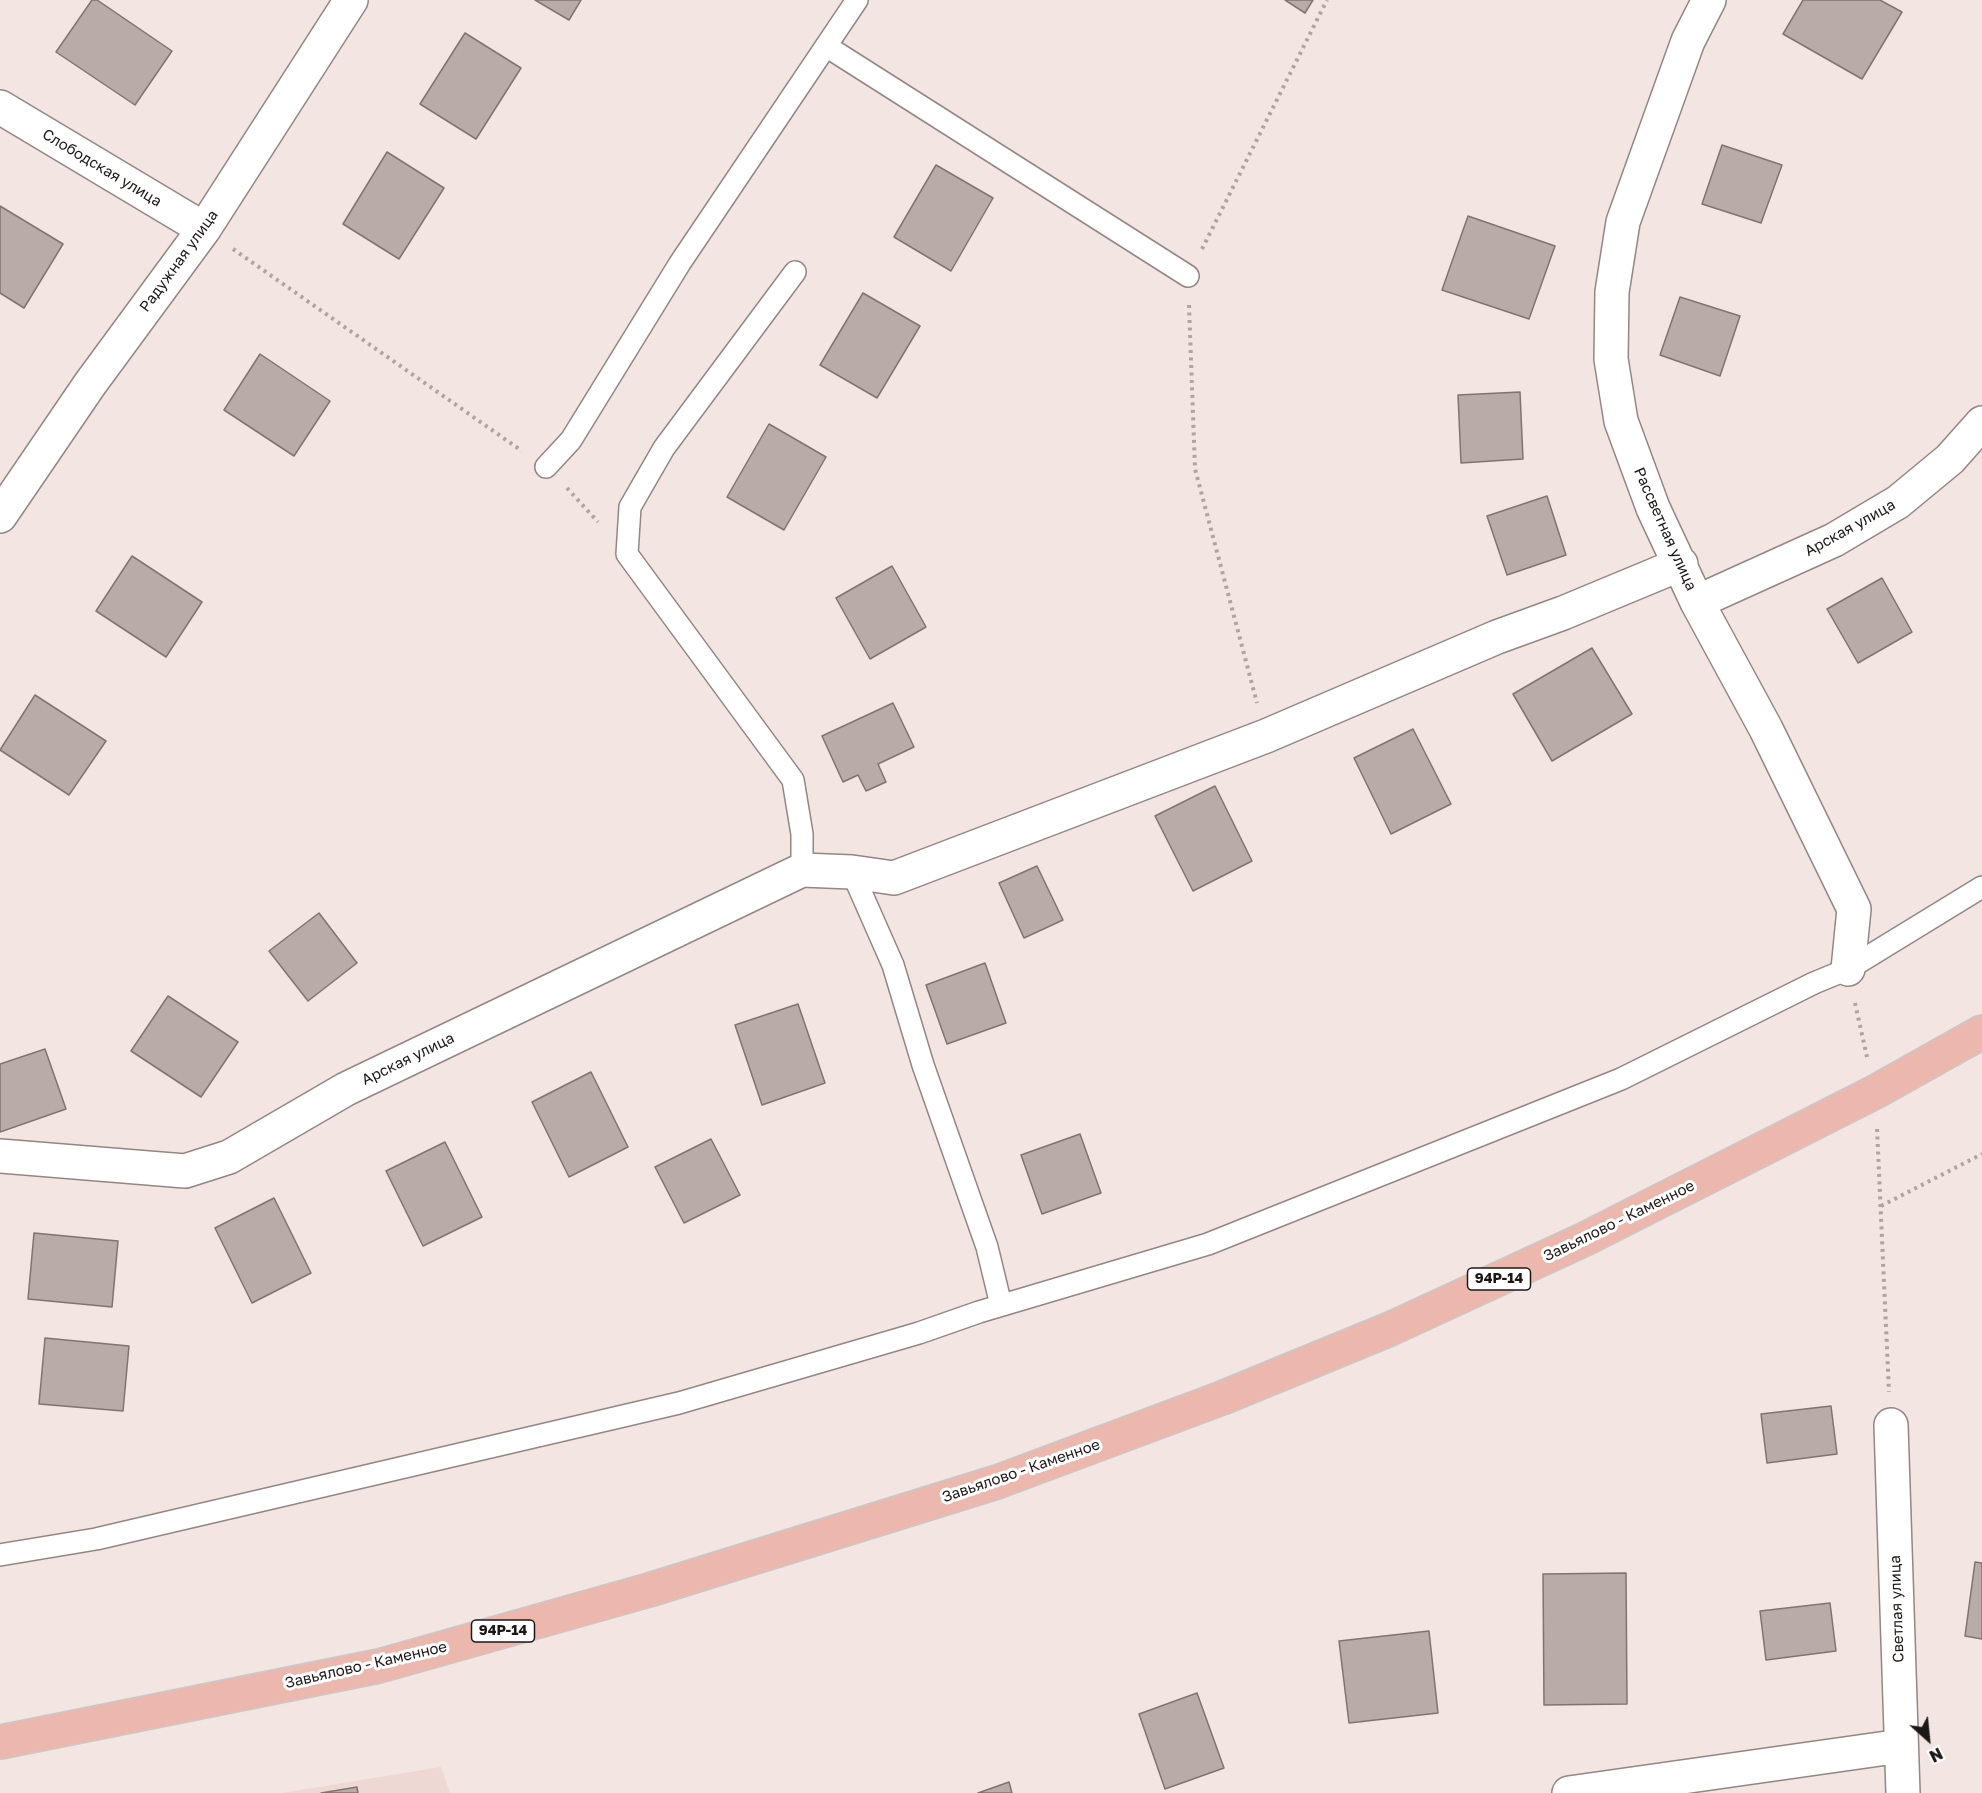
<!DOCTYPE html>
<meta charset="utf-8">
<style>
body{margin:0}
#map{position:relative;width:1982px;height:1793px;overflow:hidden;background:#f3e5e2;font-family:"Golos Text",sans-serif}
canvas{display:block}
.north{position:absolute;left:1898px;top:1709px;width:60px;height:60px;-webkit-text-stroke:4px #fff;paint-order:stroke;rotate:153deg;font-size:16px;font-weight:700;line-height:24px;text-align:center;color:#1d1817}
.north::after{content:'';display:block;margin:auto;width:21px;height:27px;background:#1d1817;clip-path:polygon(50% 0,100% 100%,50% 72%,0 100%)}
</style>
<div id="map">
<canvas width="1982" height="1793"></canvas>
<div class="north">N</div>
</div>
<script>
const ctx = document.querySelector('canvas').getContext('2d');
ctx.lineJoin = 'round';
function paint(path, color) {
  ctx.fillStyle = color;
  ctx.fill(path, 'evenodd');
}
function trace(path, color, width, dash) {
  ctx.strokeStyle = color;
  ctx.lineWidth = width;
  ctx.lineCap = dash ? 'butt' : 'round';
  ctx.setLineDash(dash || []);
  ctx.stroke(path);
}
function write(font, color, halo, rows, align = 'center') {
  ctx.font = font + ' "Golos Text",sans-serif';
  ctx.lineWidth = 6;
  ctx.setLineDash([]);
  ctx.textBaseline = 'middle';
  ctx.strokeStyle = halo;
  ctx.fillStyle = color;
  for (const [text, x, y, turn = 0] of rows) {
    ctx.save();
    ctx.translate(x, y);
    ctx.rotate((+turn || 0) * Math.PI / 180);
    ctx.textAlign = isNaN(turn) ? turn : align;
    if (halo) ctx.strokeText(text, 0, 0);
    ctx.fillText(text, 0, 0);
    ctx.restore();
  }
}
const built = new Path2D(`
 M441,1767l9,26h-168z`);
const building = new Path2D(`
 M92,0h5l75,51 -37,54 -79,-53z
 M535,0h46l-12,20z
 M1285,0h28l-8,13z
 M1803,0h77l22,12 -40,67 -79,-45z
 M465,33l56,35 -45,71 -56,-35z
 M1722,145l60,20 -21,58 -59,-19z
 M387,152l57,36 -45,71 -56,-35z
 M936,165l57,33 -42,73 -57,-34z
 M0,206l63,38 -39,64 -24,-15z
 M1468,216l87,30 -26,73 -87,-29z
 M863,293l57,33 -43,72 -57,-33z
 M1680,297l60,19 -20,60 -60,-21z
 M260,354l70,47 -36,55 -70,-46z
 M1520,392l3,67 -62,4 -3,-68z
 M769,424l57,33 -42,73 -57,-33z
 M1547,496l19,59 -59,20 -20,-59z
 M132,556l70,46 -36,55 -70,-46z
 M892,566l34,61 -56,32 -34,-61z
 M1882,578l30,54 -54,31 -31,-54z
 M1592,648l40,66 -80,47 -39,-67z
 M35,695l71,46 -37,54 -69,-45z
 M893,703l21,44 -36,17 8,18 -20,9 -8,-16 -15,7 -21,-46z
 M1413,729l38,75 -60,30 -37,-76z
 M1215,786l37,75 -59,30 -38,-75z
 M1037,866l26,54 -39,18 -25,-55z
 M319,913l38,50 -49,38 -39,-50z
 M985,963l21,60 -59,21 -21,-59z
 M168,996l70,46 -37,55 -70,-46z
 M798,1004l27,79 -63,22 -27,-80z
 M45,1049l21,60 -66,23v-68z
 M591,1072l37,75 -59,30 -37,-75z
 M1080,1134l21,59 -59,21 -21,-59z
 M711,1139l29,56 -56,28 -29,-56z
 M445,1142l37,75 -59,29 -37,-75z
 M274,1198l37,75 -59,30 -37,-75z
 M34,1233l84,8 -6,66 -84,-8z
 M45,1338l84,8 -6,65 -84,-7z
 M1831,1406l6,48 -70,9 -6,-49z
 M1975,1562l7,1v76l-17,-3z
 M1626,1573l1,131 -83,1 -1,-131z
 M1830,1603l6,48 -70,9 -6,-49z
 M1429,1631l9,82 -89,10 -10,-82z
 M1197,1693l27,75 -59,21 -26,-75z
 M1009,1782l3,11h-34z
 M357,1787l1,6h-37z`);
const path = new Path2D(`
 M233,249l289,202
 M1202,249l125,-249
 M1189,305l6,164 62,234
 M567,488l31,34
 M1855,1003l12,54
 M1877,1129l12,263
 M1881,1206l101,-52`);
const lane = new Path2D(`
 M826,46l362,230
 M795,272l-131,176 -34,59 -3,47 166,226 9,54v36
 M546,467l25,-27 109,-177 177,-263
 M852,872l41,93 30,100 64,182 14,58
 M0,1555l96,-16 583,-136 240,-70 60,-21 229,-68 413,-165 193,-96 34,-14 134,-82`);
const street = new Path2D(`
 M1709,0l-21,41 -65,181 -11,70 -1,67 10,62 32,87 44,94 69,127 88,180 -6,60
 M0,107l204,122
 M0,516l90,-132 114,-155 147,-229
 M1697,602l137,-62 64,-38 52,-43 32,-36
 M0,1156l185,15 44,-14 117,-68 456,-219 50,2 42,6 372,-142 231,-99 66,-24 118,-49
 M1891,1425l12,368
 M1569,1793l332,-47`);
const primary = new Path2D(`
 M0,1742l379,-76 270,-76 348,-108 225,-84 168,-69 195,-90 290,-147 107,-60`);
const shields = [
 [1499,1279,63],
 [503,1631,63]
];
const shieldNames = [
 ["94Р-14",1499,1279],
 ["94Р-14",503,1631]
];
const streetNames = [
 ["Слободская улица",102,168,31],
 ["Радужная улица",179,261,-54],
 ["Арская улица",1850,528,-29],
 ["Рассветная улица",1665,529,66],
 ["Арская улица",408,1059,-26],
 ["Завьялово - Каменное",1619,1221,-26],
 ["Завьялово - Каменное",1021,1471,-19],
 ["Светлая улица",1897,1609,-92],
 ["Завьялово - Каменное",366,1665,-13]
];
paint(built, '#eed8d3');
paint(building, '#b8aba8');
trace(building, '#807471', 1.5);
trace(lane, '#938684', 24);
trace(street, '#938684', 36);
trace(primary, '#c9c8c7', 36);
trace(path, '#afa4a2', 4, [3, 4.5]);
trace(lane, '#fff', 21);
trace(street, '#fff', 33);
trace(primary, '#ecb8ae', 33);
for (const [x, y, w] of shields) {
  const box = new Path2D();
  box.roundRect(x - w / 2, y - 11, w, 22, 4.5);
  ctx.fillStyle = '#fff';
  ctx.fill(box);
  trace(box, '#1d1817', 1.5);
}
write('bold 14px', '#1d1817', null, shieldNames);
write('15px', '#1d1817', '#fff', streetNames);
</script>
